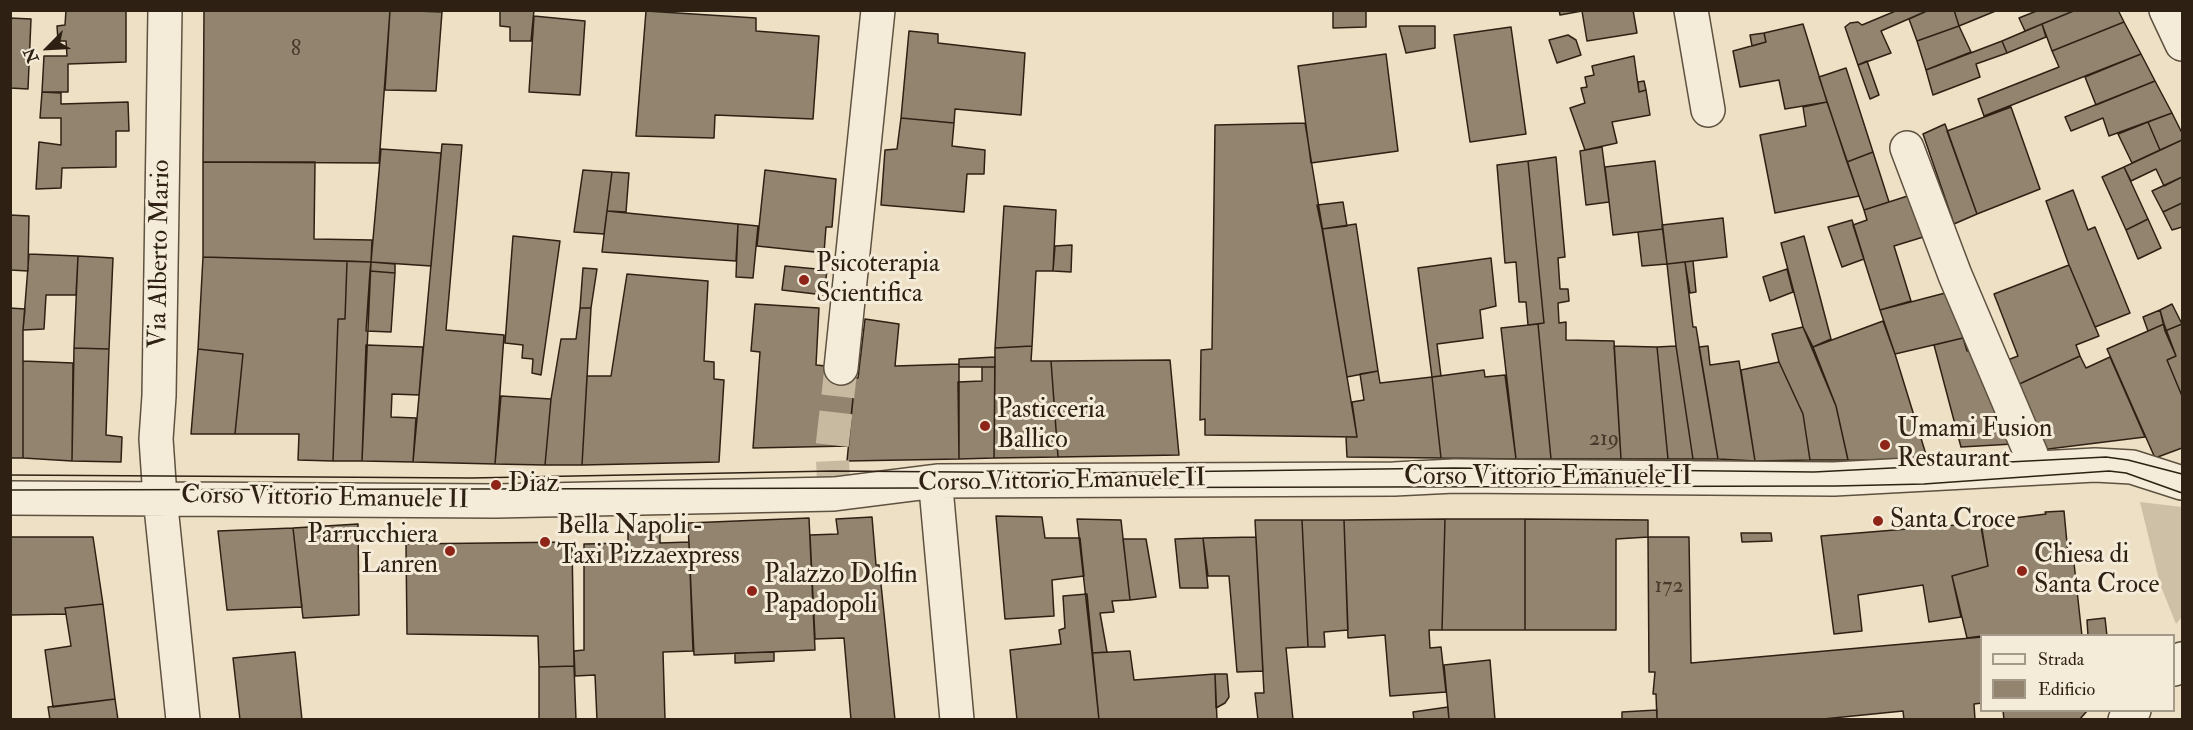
<!DOCTYPE html>
<style>
body{margin:0}
#map{position:relative;width:2193px;height:730px;overflow:hidden;background:#eee0c4;font-family:"IM FELL Double Pica",serif}
canvas{display:block}
.frame{position:absolute;inset:0;border:12px solid #2e2113;pointer-events:none}
.legend{position:absolute;left:1980px;top:634px;width:195px;height:78px;box-sizing:border-box;background:#f4ebd9;border:2px solid #a59a8a;margin:0;padding:8px 10px;list-style:none;font-size:18px;color:#2e2113}
.legend li{display:flex;align-items:center;gap:12px;height:30px}
.legend b{width:30px;border:2px solid #a59a8a}
.north{position:absolute;left:18px;top:18px;width:60px;height:60px;-webkit-text-stroke:4px #f4ebd9;paint-order:stroke;rotate:246deg;font-size:16px;font-weight:700;line-height:24px;text-align:center;color:#2e2113}
.north::after{content:'';display:block;margin:auto;width:21px;height:27px;background:#2e2113;clip-path:polygon(50% 0,100% 100%,50% 72%,0 100%)}
</style>
<div id="map">
<canvas width="2193" height="730"></canvas>
<div class="frame"></div>
<ul class="legend">
<li><b style="height:8px;background:#f4ebd9"></b>Strada</li>
<li><b style="height:16px;background:#92846f"></b>Edificio</li>
</ul>
<div class="north">N</div>
</div>
<script>
const ctx = document.querySelector('canvas').getContext('2d');
ctx.lineJoin = 'round';
function paint(path, color) {
  ctx.fillStyle = color;
  ctx.fill(path, 'evenodd');
}
function trace(path, color, width, dash) {
  ctx.strokeStyle = color;
  ctx.lineWidth = width;
  ctx.lineCap = dash ? 'butt' : 'round';
  ctx.setLineDash(dash || []);
  ctx.stroke(path);
}
function write(font, color, halo, rows, align = 'center') {
  ctx.font = font + ' "IM FELL Double Pica",serif';
  ctx.lineWidth = 6;
  ctx.setLineDash([]);
  ctx.textBaseline = 'middle';
  ctx.strokeStyle = halo;
  ctx.fillStyle = color;
  for (const [text, x, y, turn = 0] of rows) {
    ctx.save();
    ctx.translate(x, y);
    ctx.rotate((+turn || 0) * Math.PI / 180);
    ctx.textAlign = isNaN(turn) ? turn : align;
    if (halo) ctx.strokeText(text, 0, 0);
    ctx.fillText(text, 0, 0);
    ctx.restore();
  }
}
const green = new Path2D(`
 M2140,502l42,5v110l-6,7 -16,-40z`);
const building = new Path2D(`
 M66,10h60v52l-58,2v28h-26l2,-36h23l-1,-15h-8l-1,-15 8,-1z
 M204,10h186l-11,153 -176,-1z
 M390,10l52,2 -6,79 -51,-1z
 M500,10h34l-3,31h-21v-14l-10,-1z
 M1333,10h33v17l-33,1z
 M1559,10h74l4,23 -50,8 -5,-30 -22,4z
 M1898,10h31l-48,21 10,22 -33,12 -13,-38 5,-4 8,-1 4,3z
 M1929,10h25l5,16 -42,15 -8,-22z
 M1954,10h44l-39,16z
 M2039,10h37l-51,21 -6,-13z
 M2076,10h42l6,12 -72,29 -10,-27z
 M646,11l110,7v13l63,5 -6,83 -98,-4 -1,23 -78,-2z
 M534,16l51,5 -5,74 -51,-3z
 M10,18l21,1 -3,70 -18,-1z
 M2124,22l17,32 -157,62 -6,-17 81,-32 -7,-16z
 M1803,24l24,78 -42,7 -6,-29 -39,7 -7,-36 33,-9 -2,-9z
 M2042,24l4,13 -39,16 -5,-12z
 M1399,26h36v22l-29,5z
 M1959,26l12,26 -45,18 -9,-29z
 M1511,27l15,107 -56,8 -16,-107z
 M909,31l29,3v9l87,10 -4,62 -66,-6 -1,14 -53,-5z
 M1764,33l2,9 -14,4 -2,-11z
 M1568,35l8,5 5,15 -24,8 -8,-23z
 M2002,41l5,12 -31,11 4,13 -47,18 -7,-25z
 M1386,54l12,97 -87,12 -13,-97z
 M2141,54l14,27 -59,24 -11,-28z
 M1634,56l5,36 7,-2 4,25 -38,7 5,21 -32,7 -15,-42 15,-5 -4,-15 6,-1 -2,-10 9,-2 -2,-9z
 M1867,61l12,34 -9,4 -12,-34z
 M1846,68l27,84 -26,10 -28,-85z
 M1644,81l2,9 -7,2 -1,-10z
 M2155,81l17,32 -63,23 -6,-18 -32,13 -6,-14z
 M42,92l19,1v11l67,-2 1,29h-13v36l-54,1 -1,20 -25,1 3,-47 22,3v-27h-21z
 M1827,102l32,94 -84,17 -15,-78 46,-9 -3,-19z
 M2011,107l29,82 -63,25 -30,-83z
 M2172,113l10,20v7l-22,10 -12,-28z
 M901,118l53,5 -2,23 33,4 -1,24h-17l-3,38 -83,-7 4,-55 12,-1z
 M2148,122l12,28 -28,13 -14,-29z
 M1305,123l52,314 -152,-2v-16l-5,1 1,-70 11,-1 3,-224z
 M1945,124l32,90 -23,10 -31,-90z
 M2182,140v37l-18,9 -8,-17 -25,12 -7,-14z
 M442,144l20,1 -16,185 58,5 -9,129 -82,-2z
 M1602,147l7,55 -23,3 -6,-54z
 M381,149l60,4 -10,113 -60,-4z
 M1873,152l16,50 -25,8 -17,-48z
 M1556,157l9,100 -7,1 2,31h8l1,12 -11,2 1,20 7,-1v18l48,1 7,118h-70l-13,-135 6,-1 -16,-162z
 M1528,161l16,162 -16,2 -2,-23h-7l-3,-40 -11,1 -8,-98z
 M1655,161l8,68 -50,6 -8,-68z
 M203,162h112l-1,77 58,1 -1,22 -168,-5z
 M2124,167l24,52 -22,11 -24,-53z
 M583,170l29,2 -8,62 -30,-2z
 M765,170l71,9 -4,48h-6l-2,26 -67,-7z
 M612,172l17,1 -3,39 -19,-1z
 M2182,177v26l-19,9 -11,-21z
 M2073,190l15,40 7,-3 35,86 -35,14 -26,-62 -23,-64z
 M1920,192l13,42 -39,12 17,55 -31,9 -27,-85 14,-5 -3,-10z
 M1343,202l4,24 -25,3 -5,-24z
 M2182,203v26v-2l-10,3 -9,-18z
 M1004,206l52,4 -3,61h-17l-4,75 -37,2z
 M607,211l131,13 -2,37 -134,-9z
 M10,215l19,1 -1,55 -18,-1z
 M1723,218l4,39 -60,7 -5,-39z
 M2148,219l13,29 -23,11 -12,-29z
 M1852,220l12,39 -22,8 -14,-40z
 M738,224l20,2 -5,52 -17,-1z
 M1356,224l22,147 -31,6 -25,-148z
 M1663,229l4,35 -25,2 -4,-34z
 M513,236l47,5 -19,134 -9,-2 1,-14 -11,-1 1,-13 -18,-2z
 M1804,236l27,103 -18,8 -10,-20 -22,-84z
 M1072,245l-1,27 -18,-1 2,-25z
 M29,254l49,2 -2,39h-30l-2,34 -21,1z
 M78,256l35,2 -4,91 -35,-1z
 M203,257l144,4 -2,58h-7l-5,142 -35,-1 1,-26h-64l8,-80 -45,-5z
 M1491,258l5,48 -16,4 3,28 -46,6 4,32 -9,1 -14,-109z
 M347,261l24,1 -9,199h-29l5,-142h7z
 M1693,261l3,31 -6,1 -5,-31z
 M371,262l24,2v9l-25,-2z
 M1685,262l8,65h3l22,132h-25l-17,-113 -9,-82z
 M2069,265l30,71 -23,9 4,11 -65,30 -10,-25 13,-5 -24,-62z
 M785,266l42,4 -3,25 -42,-5z
 M583,268l14,1 -6,39h-11z
 M1787,269l6,23 -23,9 -7,-24z
 M370,271l25,2 -4,59 -25,-1z
 M627,274l81,7 -4,80 10,1v17l10,1 -5,82 -137,3 5,-89h24z
 M1949,292l14,46 -68,16 -15,-44z
 M755,304l64,4 -3,57 40,4 -8,77 -95,2 7,-96 -9,-1z
 M2172,304l10,20 -17,7 -5,-21z
 M10,308l15,1 -2,21v128h-13z
 M580,308h11l-9,157h-37l6,-66 10,-60h15z
 M2160,310l4,14 -16,7 -5,-14z
 M865,319l34,5 -4,42 64,-2v95l-112,2 8,-83h3z
 M1883,321l12,33 33,107 -80,-1 -12,-54 -23,-59z
 M1538,324l13,135h-35l-15,-131z
 M2164,324l12,32 -9,4 15,36v52l-27,10 -48,-109z
 M2182,324v72l-15,-36 9,-4 -11,-25z
 M1803,327l33,79 12,54h-38l-7,-46 -24,-52 -7,-28z
 M1963,338l4,13 8,-3 38,96 -52,3 -27,-102z
 M366,345l57,2 -4,48 -27,-1 -1,23 25,1 -3,44 -51,-1z
 M1032,346l-1,15h20l7,96 -64,1 1,-110z
 M1614,346l43,1 11,112h-47z
 M1676,346l17,113h-25l-11,-112z
 M1708,346l2,19 29,-4 16,100 -37,-2 -19,-112z
 M74,348l35,1 -3,86 16,2 -1,25 -49,-1z
 M198,349l45,5 -8,80h-44z
 M2080,356l6,12 24,-11 35,80 -105,13 -25,-64z
 M995,357v10h-36v-8z
 M1170,360l9,95 -121,2 -7,-96z
 M23,361l50,2 -1,98 -49,-3z
 M1779,362l24,52 7,46 -55,1 -14,-91z
 M982,367h13l-1,91 -35,1 -1,-77 24,-1z
 M1484,370l1,7 20,-2 11,84 -75,-1 -9,-81z
 M1378,371l2,12 52,-6 9,81 -94,-1 -1,-20h11l-5,-35 12,-2 -4,-26z
 M501,396l50,3 -6,66 -50,-1z
 M2064,511l4,43h5l9,82h-100l-15,2 -15,-62 36,-10 -8,-45 17,-3 1,2 48,-6 -1,-2z
 M996,516l46,1 3,21h35l4,38 -32,4 2,36 -49,3z
 M872,517l4,48h3l16,155h-44l-7,-82 -29,1 -5,-104 28,-1 -2,-15z
 M809,518l6,132 -121,5 -6,-132z
 M1077,519l44,1 9,80 -18,1 2,11 -14,1 7,39 -15,1z
 M1445,519l-3,111h-13l1,18 11,-1 5,45 -56,4 -5,-61 -37,3 -4,-118z
 M1445,519h80v111h-83z
 M1525,519l123,1v17l-32,2v91h-91z
 M1255,520h47l6,127 -22,1 7,72h-35l-3,-27h9z
 M1302,520h42l4,110 -24,2 1,15h-17z
 M628,521l32,1v21l29,-1 4,109 -30,1 2,68h-68l-2,-45 -20,1 -1,-25 10,-1v-106l44,-1z
 M1981,523l7,43 -36,10 9,41 -32,5 -6,-37 -65,10 4,36 -28,3 -13,-98z
 M358,524l1,91 -56,3 -10,-90z
 M293,528l9,79 -75,3 -9,-79z
 M1741,533h30l1,8 -30,1z
 M10,537h83l10,67 -38,4 1,6 -56,1z
 M1256,537l7,134 -26,1 -8,-96h-21l-5,-38z
 M1648,537h41l2,126 291,-26v66l-8,1 1,16h-71l-1,-9 -90,9h-156l-1,-26h-3l2,-22h-6z
 M1203,538l5,50h-28l-5,-49z
 M1123,539h23l10,58 -26,3z
 M572,542l2,124 -35,1 -1,-31 -131,-2 -1,-90z
 M1087,594l12,126h-82l-7,-70 51,-6 -2,-14 6,-2 -2,-32z
 M103,604l12,95 -62,8 -8,-57 26,-4 -6,-38z
 M2105,618l2,18h-19l-1,-16z
 M1130,651l4,29 81,-6 2,46h-118l-7,-67z
 M295,652l7,68h-62l-7,-62z
 M774,652v9l-39,2v-10z
 M1490,660l5,60h-46l-5,-55z
 M574,666l2,54h-37v-53z
 M1215,674h12l2,23 -4,6 -9,5z
 M115,699l3,21h-68l-2,-13z
 M1448,707l1,13h-35l-1,-8z
 M1657,710v10h-35v-8z
 M2003,710h85l-9,10h-75z`);
const minorTunnel = new Path2D(`
 M834,494l-2,-47 9,-79`);
const minor = new Path2D(`
 M165,10l-6,386 -3,43 4,58 23,223
 M1691,10l17,100
 M2166,10l16,34
 M1907,148l48,127 76,179 1,14
 M841,368l37,-358
 M937,481l-1,7 21,232
 M10,498l485,3 339,-7 103,-13 457,-2 60,-3 380,3 261,-14 37,2 50,16
 M2174,669l8,-10
 M2125,720l9,-10`);
const tram = new Path2D(`
 M10,475l461,3 362,-7 252,2 369,-5 360,4 292,-15 22,3 54,14
 M10,490c609,1 1218,-8 1826,-4l88,-2 185,-13 17,2 56,20`);
const markers = [
 [804,280,6,"#8f2418"],
 [985,426,6,"#8f2418"],
 [1885,445,6,"#8f2418"],
 [496,485,6,"#8f2418"],
 [1878,521,6,"#8f2418"],
 [545,542,6,"#8f2418"],
 [450,551,6,"#8f2418"],
 [2022,571,6,"#8f2418"],
 [752,591,6,"#8f2418"]
];
const numberNames = [
 ["8",296,50],
 ["219",1604,440],
 ["172",1669,587]
];
const streetNames = [
 ["Via Alberto Mario",161,254,-89],
 ["Corso Vittorio Emanuele II",1548,478],
 ["Corso Vittorio Emanuele II",1062,482,-1],
 ["Corso Vittorio Emanuele II",325,499,1]
];
const poiNames = [
 ["Psicoterapia",816,265],
 ["Scientifica",816,295],
 ["Pasticceria",997,411],
 ["Ballico",997,441],
 ["Umami Fusion",1897,430],
 ["Restaurant",1897,460],
 ["Diaz",508,485],
 ["Santa Croce",1890,521],
 ["Bella Napoli -",557,527],
 ["Taxi Pizzaexpress",557,557],
 ["Parrucchiera",438,536,"right"],
 ["Lanren",438,566,"right"],
 ["Chiesa di",2034,556],
 ["Santa Croce",2034,586],
 ["Palazzo Dolfin",764,576],
 ["Papadopoli",764,606]
];
paint(green, '#cdc0a6');
paint(building, '#92846f');
trace(building, '#2e2113', 1.5);
trace(minorTunnel, '#c8baa1', 33, [33, 16]);
trace(minor, '#5e513f', 36);
trace(minor, '#f4ebd9', 33);
trace(tram, '#2e2113', 1.5);
for (const [x, y, r, color] of markers) {
  const dot = new Path2D();
  dot.arc(x, y, r, 0, 2 * Math.PI);
  ctx.fillStyle = color;
  ctx.fill(dot);
  trace(dot, '#f4ebd9', 2);
}
write('22px', '#473a2a', null, numberNames);
write('26px', '#2e2113', '#f4ebd9', streetNames);
write('26px', '#2e2113', '#f4ebd9', poiNames, 'left');
</script>
